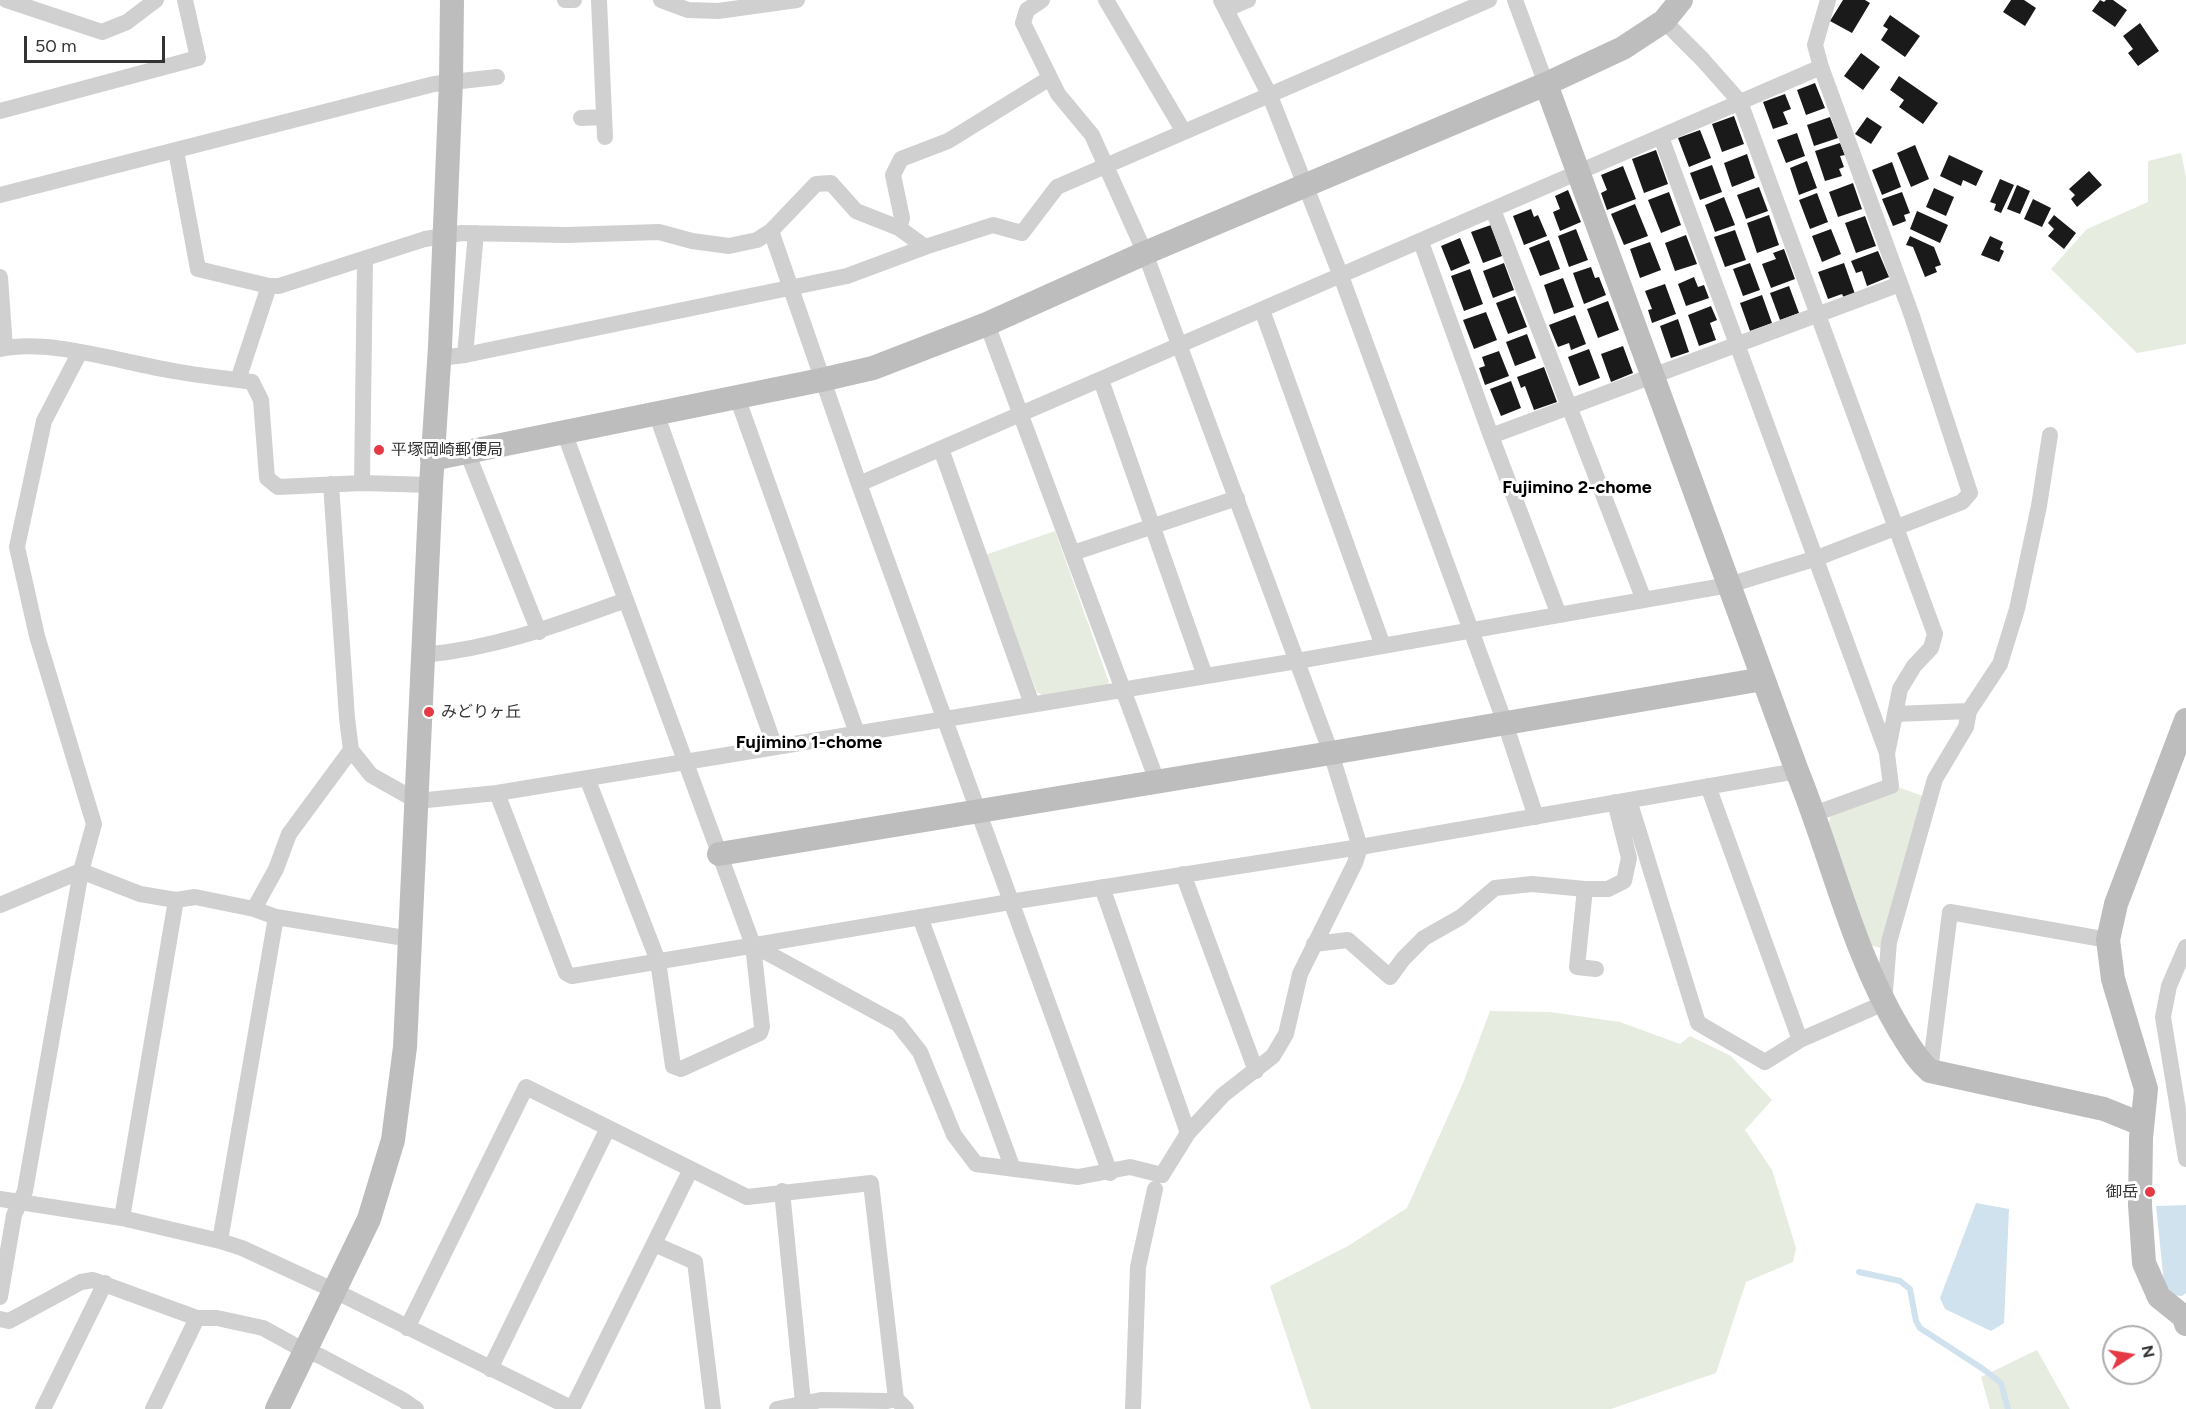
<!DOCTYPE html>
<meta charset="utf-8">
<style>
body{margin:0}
#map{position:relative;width:2186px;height:1409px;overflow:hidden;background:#fff;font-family:Figtree,sans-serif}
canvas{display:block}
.north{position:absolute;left:2102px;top:1325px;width:60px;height:60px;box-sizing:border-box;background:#fff;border:2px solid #adadad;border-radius:50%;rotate:78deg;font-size:16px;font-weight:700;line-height:24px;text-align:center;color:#333}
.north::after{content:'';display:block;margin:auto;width:21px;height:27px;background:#e63946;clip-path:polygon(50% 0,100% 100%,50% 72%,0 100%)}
.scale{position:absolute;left:24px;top:36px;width:141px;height:27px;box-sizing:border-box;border:3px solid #333;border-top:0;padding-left:8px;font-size:18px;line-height:21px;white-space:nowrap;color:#333;-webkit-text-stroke:4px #fff;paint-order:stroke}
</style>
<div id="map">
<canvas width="2186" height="1409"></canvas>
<div class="north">N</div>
<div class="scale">50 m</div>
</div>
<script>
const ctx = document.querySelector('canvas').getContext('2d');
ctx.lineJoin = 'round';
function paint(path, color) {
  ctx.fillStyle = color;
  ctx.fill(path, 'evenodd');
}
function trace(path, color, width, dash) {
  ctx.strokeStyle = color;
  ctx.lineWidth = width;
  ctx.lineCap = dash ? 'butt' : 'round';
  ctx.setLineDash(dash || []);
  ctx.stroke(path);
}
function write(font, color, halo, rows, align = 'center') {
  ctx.font = font + ' Figtree,"Noto Sans JP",sans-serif';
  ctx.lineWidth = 6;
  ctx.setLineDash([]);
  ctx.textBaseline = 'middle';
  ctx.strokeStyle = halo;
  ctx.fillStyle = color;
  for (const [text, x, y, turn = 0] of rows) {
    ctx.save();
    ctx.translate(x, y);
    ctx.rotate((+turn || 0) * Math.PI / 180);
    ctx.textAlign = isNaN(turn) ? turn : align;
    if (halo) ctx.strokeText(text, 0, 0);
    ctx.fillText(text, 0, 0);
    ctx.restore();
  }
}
const green = new Path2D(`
 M2181,153l5,24v167l-49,9 -86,-84 36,-40 61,-27v-41z
 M1055,531l54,151 -2,3 -64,11 -6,-4 -52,-137z
 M1895,786l28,10 -38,153 -16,-4 -41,-117 3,-15z
 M1490,1011l60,1 70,10 60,22 10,-8 41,20 41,44 -27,30 27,40 24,78 -3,14 -47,20 -30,91 -105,36h-300l-41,-123 78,-40 59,-38 56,-125z
 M2037,1350l33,59h-80l-9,-32z`);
const water = new Path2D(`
 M1976,1203l33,6 -5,114 -13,8 -46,-22 -5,-11z
 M2186,1205v88l-4,3 -11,-1 -7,-12 -8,-77z`);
const stream = new Path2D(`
 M1859,1272l41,9 10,8 6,32 4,7 63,41 18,14 7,26`);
const building = new Path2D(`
 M1843,0h22l5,3 -18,30 -22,-12z
 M2011,0h13l12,8 -11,18 -22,-14z
 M2100,0l4,2 2,-2h7l14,10 -12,17 -23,-16z
 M1890,15l30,21 -15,21 -24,-17 7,-11 -5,-3z
 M2140,23l19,28 -21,15 -10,-13 5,-4 -10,-13z
 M1861,53l19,14 -17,23 -19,-14z
 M1899,76l39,27 -15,21 -24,-17 5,-7 -14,-10z
 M1815,83l10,25 -19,7 -9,-25z
 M1785,94l6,15 -8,3 5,12 -15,5 -10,-27z
 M1734,116l10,28 -22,8 -10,-28z
 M1830,117l8,21 -24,8 -7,-21z
 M1867,117l15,10 -11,17 -16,-10z
 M1700,130l11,28 -22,9 -11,-29z
 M1797,133l8,23 -19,7 -9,-23z
 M1840,143l5,12 -5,1 4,11 -5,2 3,7 -17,5 -10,-30z
 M1915,145l14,34 -18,8 -14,-34z
 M1656,150l12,34 -24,9 -12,-34z
 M1747,154l8,24 -23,9 -8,-24z
 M1949,155l34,16 -7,15 -13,-6 -2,6 -21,-10z
 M1807,161l10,27 -18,7 -9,-27z
 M1892,162l9,25 -19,8 -10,-25z
 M1712,165l10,27 -22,8 -10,-27z
 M1623,166l13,33 -29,11 -6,-17 6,-3 -6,-15z
 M2089,171l13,14 -25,22 -6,-8 4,-4 -6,-6z
 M2000,179l14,6 -13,28 -7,-3 2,-6 -6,-2z
 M1853,183l9,26 -24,8 -9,-25z
 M2017,185l13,6 -10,23 -13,-5z
 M1759,187l9,24 -22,8 -9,-24z
 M1934,188l20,9 -8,19 -20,-9z
 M1568,190l13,32 -21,9 -7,-19 7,-3 -5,-13z
 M1669,192l12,33 -20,8 -13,-33z
 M1902,192l8,21 -6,2 2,6 -13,5 -11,-27z
 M1817,193l11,29 -18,7 -11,-29z
 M1724,197l11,28 -20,7 -10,-27z
 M2033,199l18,9 -9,19 -18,-8z
 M1635,204l13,32 -24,9 -13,-31z
 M1531,209l3,8 4,-2 9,21 -23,9 -11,-29z
 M1917,211l31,14 -8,18 -30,-14z
 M1769,215l10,30 -22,8 -10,-30z
 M2054,215l22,18 -12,16 -16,-13 6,-7 -6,-6z
 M1865,216l11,30 -20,7 -11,-30z
 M1491,225l11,31 -19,7 -12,-31z
 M1576,229l12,31 -19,7 -11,-31z
 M1831,229l10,25 -19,8 -10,-26z
 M1735,230l11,30 -21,7 -11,-30z
 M1686,235l11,29 -22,7 -10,-28z
 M1910,236l24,11 7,18 -6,2 2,5 -12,5 -12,-30 -7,-2z
 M1990,236l13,6 -3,7 4,2 -5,11 -18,-7z
 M1460,238l10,25 -19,8 -10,-25z
 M1549,240l11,29 -20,7 -11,-28z
 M1650,242l11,28 -21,8 -10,-29z
 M1784,249l11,30 -24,9 -9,-24 14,-5 -3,-6z
 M1878,251l11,26 -22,9 -5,-15 -6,2 -5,-12z
 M1504,263l10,27 -21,8 -10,-27z
 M1750,263l10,27 -17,6 -10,-27z
 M1844,263l11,31 -11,4 -2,-4 -14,5 -10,-27z
 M1591,267l4,11 4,-1 7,18 -22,9 -11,-31z
 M1470,269l13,35 -19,7 -13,-35z
 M1694,277l4,10 6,-2 5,13 -23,8 -8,-22z
 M1563,278l11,29 -20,7 -10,-29z
 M1665,284l11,30 -24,9 -4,-13 4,-1 -7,-18z
 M1789,286l10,27 -19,7 -10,-27z
 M1762,295l10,28 -22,8 -10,-28z
 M1515,296l12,31 -19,7 -12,-31z
 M1608,301l11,29 -21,8 -11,-29z
 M1711,306l6,14 -7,3 6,17 -17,6 -11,-31z
 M1486,312l11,28 -23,9 -11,-29z
 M1575,315l11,29 -15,6 -2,-7 -11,4 -9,-22z
 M1678,319l11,33 -18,6 -11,-32z
 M1527,334l9,24 -21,8 -9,-24z
 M1623,346l10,27 -22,9 -10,-28z
 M1589,349l11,29 -21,8 -11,-29z
 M1499,351l10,25 -24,9 -6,-17 6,-2 -3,-9z
 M1544,367l13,35 -23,8 -9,-24 -4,2 -4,-11z
 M1511,381l10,27 -20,8 -11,-27z`);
const street = new Path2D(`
 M6,0l96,32 25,-10 29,-22
 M565,0h9
 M599,0l6,137
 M661,0l27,10 30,1 79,-11
 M1106,0l78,132
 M1221,0l49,96 71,180 164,447 31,94
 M1515,0l31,84
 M1227,9l21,-9
 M1664,21l39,39 37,42 195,532 -4,14 -17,18 -14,23 -13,65 4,32 -77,28
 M0,111l198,-53 -13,-58
 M581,118l23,-1
 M1661,137l226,616
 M176,151l22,118 71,17h10l146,-47 37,-6 104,2 93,-3 33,9 37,5 28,-6 14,-9 45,-47 15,-1 25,28 43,17 26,19
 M0,195l434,-111 63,-7
 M1493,210l151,390
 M899,228l3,-10 -9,-43 8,-16 47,-18 102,-63
 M771,231l88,253 251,689
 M1421,242l70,194 68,179
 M0,277l5,71
 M1262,310l121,336
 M987,324l170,457
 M0,349c50,-11 123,14 174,22 26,5 52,7 78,11l9,18 6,78 11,9 84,-4 69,2
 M465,355l11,-122
 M439,358l26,-3 382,-79 78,-29 68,-22 29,8 35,-46 432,-187
 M238,380l31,-94
 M1101,380l104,296
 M737,397l120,336
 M656,413l119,334
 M564,432l189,513 9,82 -2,6 -79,36 -8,-3 -15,-105 -71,-183
 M1491,436l409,-152
 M941,449l91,255
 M467,452l72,180
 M362,483l3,-224
 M331,484l16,234 4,32 20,25 46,26 80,-8 800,-132 432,-76 88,-27 145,-56 8,-9 -58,-177 -91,-249 -6,-22 13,-45
 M859,484l962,-417
 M1073,553l164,-55
 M424,655c73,-7 133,-30 202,-55
 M1895,714l74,-3
 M1708,786l92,254
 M497,793l69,180 6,3 438,-74 350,-55 437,-76
 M1629,800l69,223 67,39 35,-22 84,-37 5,-61 46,-163 31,-52 3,-16 31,-47 17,-55 22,-103 11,-71
 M1183,874l73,197
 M1102,887l86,246
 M1585,889l-8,78 19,2
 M0,905l81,-34 59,23 36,6 19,-3 59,12 22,8 135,22
 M254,909l22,-40 13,-35 62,-84
 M920,917l93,252
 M1314,944l34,-4 42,37 13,-18 21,-21 37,-21 34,-29 37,-4 53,5h23l16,-8 5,-23 -14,-56
 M753,945l145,79 22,28 34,83 22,29 102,13 52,-10 32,8 26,-42 35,-38 50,-39 13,-22 14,-60 55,-111 5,-16 -29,-94 -186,-500 -53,-118 -34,-41 -35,-71 4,-13 15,-10
 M2186,947l-17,39 -6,31 23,142
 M1930,1071l20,-159 158,28
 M782,1191l21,211
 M0,1199l122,19 98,23 22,7 91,42 240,119
 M122,1218l54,-318
 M220,1241l56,-324
 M654,1244l41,18 18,147
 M0,1297l14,-82 11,-24 56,-320 13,-47 -57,-188 -20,-89 27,-126 36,-69
 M0,1319l9,2 72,-39 12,-2 104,38h20l46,10 42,23 15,5 83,44 13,9
 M407,1328l119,-241 221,110 124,-14 25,216 10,10
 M490,1369l118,-241
 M43,1409l62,-126
 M153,1409l44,-91
 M572,1409l119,-240
 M777,1409l44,-9 66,1 9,-2
 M1133,1409l5,-142 17,-78`);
const secondary = new Path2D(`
 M1546,84l251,687c35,86 55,180 103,260 9,14 17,29 30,40l174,38 37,15
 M432,459l389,-79 52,-12 114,-44 158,-71 401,-169 77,-36 41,-27 17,-21
 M2186,720l-70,184 -8,36 5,39 33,110 -5,49 -1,67 4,58 15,34 25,20 2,7
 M719,854l612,-101 432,-74
 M277,1409l92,-190 24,-79 12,-93 26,-562 9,-138`);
const secondaryBridge = new Path2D(`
 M440,347l11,-266 1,-81`);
const markers = [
 [379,450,6,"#e63946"],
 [429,712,6,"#e63946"],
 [2150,1192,6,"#e63946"]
];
const poiNames = [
 ["平塚岡崎郵便局",391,450],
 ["みどりヶ丘",441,712],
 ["御岳",2138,1192,"right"]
];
const neighbourhoodNames = [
 ["Fujimino 2-chome",1577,488],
 ["Fujimino 1-chome",809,743]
];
paint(green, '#e6ecdf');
paint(water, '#cfe2ee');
trace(stream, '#cfe2ee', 6);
paint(building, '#1a1a1a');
trace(street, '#d0d0d0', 16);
trace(secondary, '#bdbdbd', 24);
trace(secondaryBridge, '#bdbdbd', 24);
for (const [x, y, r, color] of markers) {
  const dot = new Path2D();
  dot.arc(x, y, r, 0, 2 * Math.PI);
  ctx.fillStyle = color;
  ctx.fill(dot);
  trace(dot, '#fff', 2);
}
write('16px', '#333', '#fff', poiNames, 'left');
write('bold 18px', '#000', '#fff', neighbourhoodNames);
</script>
